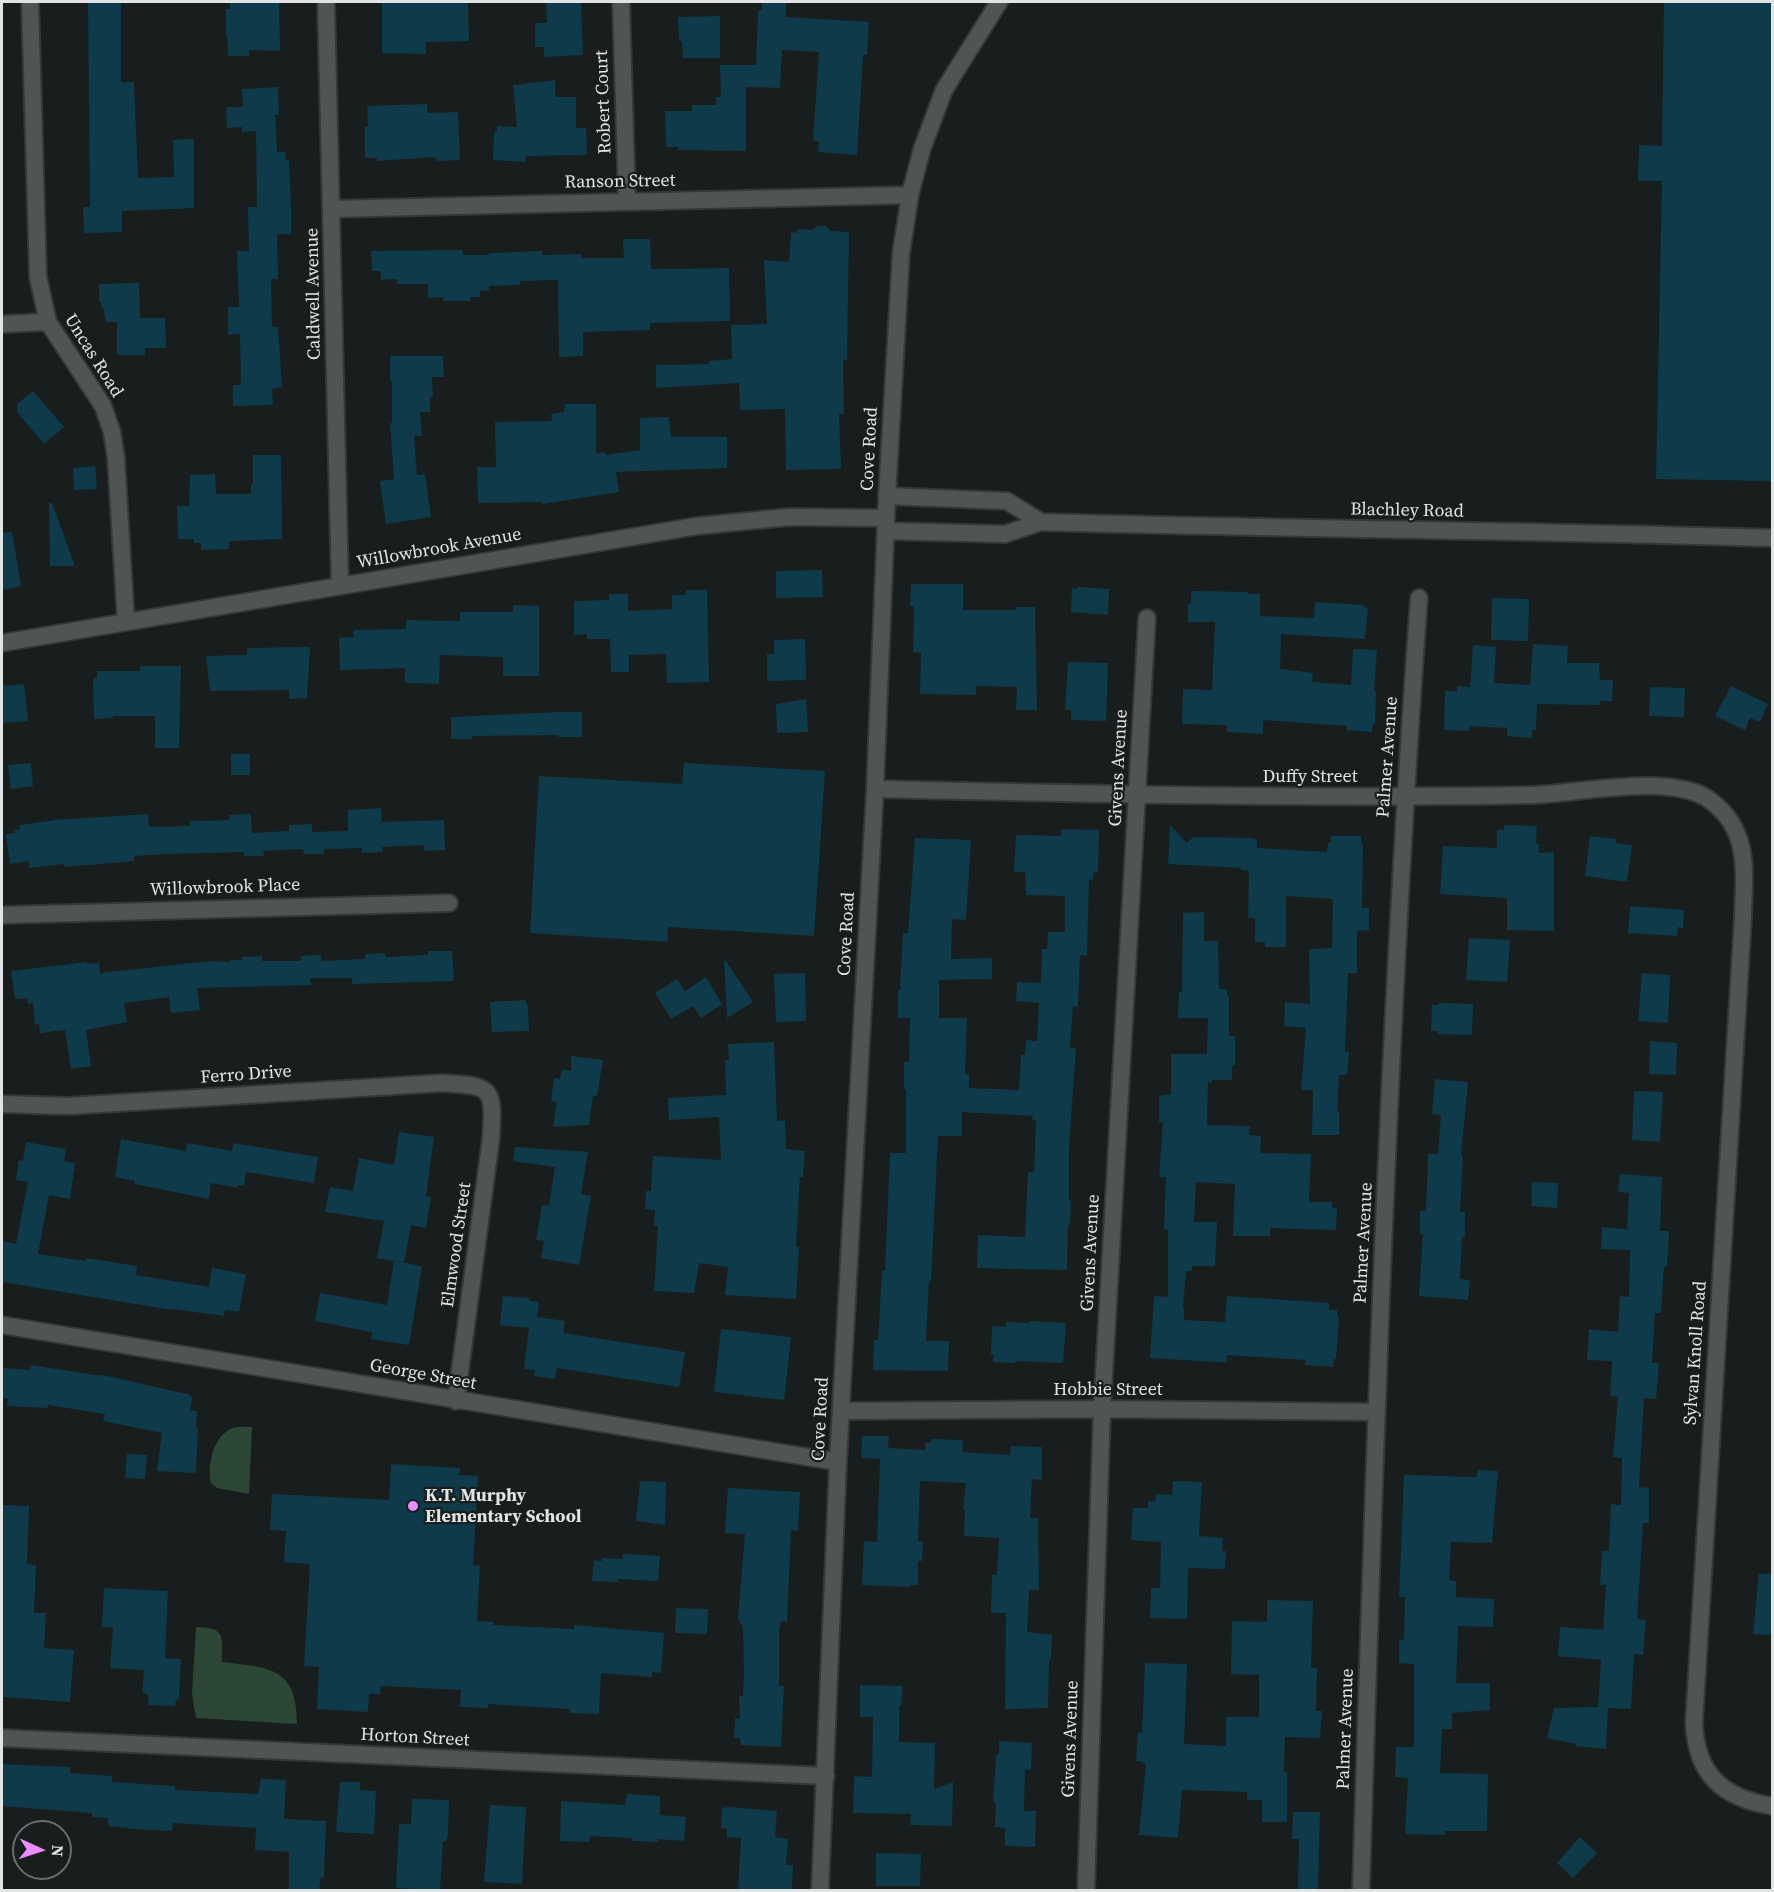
<!DOCTYPE html>
<style>
body{margin:0}
#map{position:relative;width:1774px;height:1892px;overflow:hidden;background:#181e1e;font-family:"Source Serif 4",serif}
canvas{display:block}
.frame{position:absolute;inset:0;border:3px solid #e1e4e5;pointer-events:none}
.north{position:absolute;left:12px;top:1820px;width:60px;height:60px;box-sizing:border-box;background:#181e1e;border:2px solid #686d6e;border-radius:50%;rotate:93deg;font-size:16px;font-weight:700;line-height:24px;text-align:center;color:#e1e4e5}
.north::after{content:'';display:block;margin:auto;width:21px;height:27px;background:#e98dfe;clip-path:polygon(50% 0,100% 100%,50% 72%,0 100%)}
</style>
<div id="map">
<canvas width="1774" height="1892"></canvas>
<div class="frame"></div>
<div class="north">N</div>
</div>
<script>
const ctx = document.querySelector('canvas').getContext('2d');
ctx.lineJoin = 'round';
function paint(path, color) {
  ctx.fillStyle = color;
  ctx.fill(path, 'evenodd');
}
function trace(path, color, width, dash) {
  ctx.strokeStyle = color;
  ctx.lineWidth = width;
  ctx.lineCap = dash ? 'butt' : 'round';
  ctx.setLineDash(dash || []);
  ctx.stroke(path);
}
function write(font, color, halo, rows, align = 'center') {
  ctx.font = font + ' "Source Serif 4",serif';
  ctx.lineWidth = 4.5;
  ctx.setLineDash([]);
  ctx.textBaseline = 'middle';
  ctx.strokeStyle = halo;
  ctx.fillStyle = color;
  for (const [text, x, y, turn = 0] of rows) {
    ctx.save();
    ctx.translate(x, y);
    ctx.rotate((+turn || 0) * Math.PI / 180);
    ctx.textAlign = isNaN(turn) ? turn : align;
    if (halo) ctx.strokeText(text, 0, 0);
    ctx.fillText(text, 0, 0);
    ctx.restore();
  }
}
const green = new Path2D(`
 M252,1427l-3,67 -32,-6 -6,-5c-4,-17 2,-48 22,-55 5,-2 14,-1 19,-1z
 M196,1627c31,1 25,9 26,35 47,6 75,4 75,62l-101,-6 -4,-24z`);
const building = new Path2D(`
 M88,2h33v80h13l4,96 36,-1 -1,-37 21,-1v69l-72,3v21l-38,1 -1,-26h7z
 M230,2h49l1,49 -31,-1v6h-21l-1,-21h-1v-26h4z
 M382,2h86l1,39 -43,1v12l-44,-1z
 M546,2h35l2,53 -39,2v-10h-9v-24h12z
 M762,2h24v15l83,5 -2,33h-4l-6,100 -39,-3 1,-11h-6l6,-89 -37,-2 -2,38 -34,-1v64l-68,-1v-3h-12l-1,-36h27v-6h24v-8h5l-1,-32h36l2,-54 4,-1z
 M1664,2h109v479l-117,-2 6,-298h-24l1,-36 23,1z
 M720,16v42h-37l-1,-17h-3l-1,-24z
 M555,80v17h21v31h10l1,27 -61,1 -1,6 -32,-2 1,-28 3,-1v-5l20,1 -4,-42z
 M278,87l1,28h-4l2,37h8l1,8h3l2,48v26h-14l1,45h-7l1,48h6l4,60 -10,2 1,16 -40,1v-21h8l-1,-51 -12,1v-28h11l-2,-56h12l-1,-44h9l-1,-76 -14,1v-5l-15,1 -1,-21h17l-1,-18z
 M427,104v9l31,-1 2,48 -23,1 -1,-4 -59,4v-3h-12v-31h3l-1,-21z
 M818,226h8l4,5 19,1 -2,128h-4l1,54h-5l2,55 -55,1 -1,-61 -45,1 -1,-27 -83,5v-23l53,-1v-3l23,-2 -1,-34 36,-1 -3,-64 25,2 2,-30 6,1v-4l16,1z
 M623,239h27l1,30 78,-1 1,53 -80,2v7l-67,2v24l-24,1 -1,-77 -38,1v4l-31,1v4l-9,1v6h-10v4h-27v-4l-15,1v-14h-31v-5l-16,1v-9h-9l-1,-20 91,-1 1,5h26v-2l53,-2v4l39,-1v4h43z
 M139,283l1,35h25l1,30h-21v7h-28v-33h-11l-3,-15h-2v-5l-2,-1v-17z
 M390,356h53l1,21h-12l1,20h-3v15h-10l2,24h-8l3,39 8,-1 6,43 -45,7 -6,-43 14,-2 -4,-56h2v-42h-2z
 M33,391l31,36 -20,17 -27,-32v-8z
 M565,404h31v49l9,-1 1,3 34,-5v-32l29,-1 2,20h56v31l-111,4 3,20 -77,12v-2l-64,1 -1,-36h19l-1,-45 57,-1 -1,-7 13,-2z
 M253,455h28l1,84 -53,2v8l-28,1v-7h-7v-4h-16l-1,-33h12l1,-31 25,-1 1,20h35v-10h2z
 M95,466l2,23 -23,1 -1,-22z
 M49,503h3l23,63h-25z
 M12,532l9,54 -19,4v-57z
 M822,570l1,27 -47,1v-27z
 M911,584h52v26h53v-3h19l2,103h-21l1,-23 -41,-1v9l-56,-1 1,-41 -8,-1 1,-46h-4z
 M1078,587l31,2 -1,26 -37,-3 1,-24 6,1z
 M686,590h21l2,92 -42,1 -1,-29 -37,1v17h-18l-1,-33h-23v-5l-13,1v-34l35,-1v-6h19v17l44,-2v-14h14z
 M1191,591l57,1v2h12v22l54,2 1,-16 49,3v2l4,1 -3,31 -84,-5 -1,35 33,4 -1,9 39,3 2,-36 24,1 -3,41h2l-1,33h-2l-1,8 -25,-2v-4l-84,-6v14l-36,-2v-7l-45,-1 1,-35 29,1 3,-68h-27v-18h3z
 M1492,598l37,1 -1,42 -37,-1z
 M513,605l26,1v70h-36v-19l-63,-2 -1,29 -34,-1v-15l-65,2 -1,-32 15,-1 -1,-7 53,-1v-9l54,1v-9h53z
 M805,639l1,41 -39,1v-27h7v-14z
 M1533,644l35,2 -1,17h32l1,17h13l-1,21h-12v4l-63,-1 -1,26h-4v8l-25,-2v-8l-38,-2v5l-25,-1 1,-39h12v-5l13,1 3,-42 23,2 -2,36 36,2z
 M310,647l-3,51 -18,1v-9l-79,1 -4,-35 41,-1v-7z
 M1068,662l40,1 -2,58 -35,-1v-10h-6z
 M140,666h41l-2,82h-24v-32h-42v2l-19,1 -1,-41h4v-7h43z
 M24,684l4,37 -26,2v-37z
 M1731,686l37,18 -8,18 -10,-4 -5,12 -30,-14z
 M1650,687l35,1 -1,29 -35,-1z
 M806,699l2,33 -31,1 -1,-29z
 M558,712h24v25h-24v-2l-86,1v3h-21v-22z
 M231,754h19v21h-19z
 M31,763l2,23 -22,3 -3,-24z
 M684,763l141,8 -11,165 -146,-9 -1,15 -137,-9 9,-157 143,8z
 M381,808l1,14 62,-2 1,30 -21,1v-6l-42,2 1,5 -21,1v-5l-38,1v5h-20l-1,-5 -40,2 1,5h-20v-4l-80,2 -30,2v5l-70,6v-3l-35,4v-7l-19,3 -4,-30 9,-1 -1,-3 6,-1v-4l35,-5 93,-6 1,13 41,-1v-5l39,-1v-5l22,-1 1,19 37,-2v-6l23,-1v8l36,-1v-21z
 M1170,825l17,18 6,-6 59,1 5,2v8l70,4 1,-9h3v-7h30v8h2l-1,64h7v22l-12,1v42h-9l-3,78 4,1 -2,23h-8l-2,36h2v24h-27l1,-45h-12l5,-62 -22,-2 1,-24 25,2 -1,-55 23,-1 1,-49 -47,-3v51h-21v-5h-10v-24h-7l1,-47 -8,-1v-2l-73,-4z
 M1504,825l33,1 -1,17 3,1v9l15,-1v79l-47,-1v-32l-67,-4 3,-48 54,2v-18h7z
 M1061,829l38,1v6l-1,36h-5v8l-4,-1 -2,77 -7,-1 -2,52 -5,-1 -3,42h6l-7,99v54h2l-1,24h-2l-1,45 -90,-2 1,-33 47,2 3,-65h6l2,-51 -4,-1 1,-4 -71,-4v24h-24l-7,145h-2l-3,60h23l-1,30 -75,-1 1,-30h4l4,-70 3,1 5,-118h16v-64h-2v-27h5l1,-44h-12v-28h2l3,-57h5l7,-95 56,2 -5,80 -14,-1 -1,40 41,-1v21l-53,1v38h28l-2,56h4v14l50,2 2,-35h4l1,-15 11,1 2,-38 -23,-2 1,-19 24,1 1,-34h5l1,-17h17v-36l-39,-1 -1,-23h-11l2,-37 45,1z
 M1590,836l26,3v4l16,2 -5,37 -42,-6z
 M1630,906l54,4 -1,18 -5,-1 -1,9 -49,-3z
 M1204,912v29h14l1,48h8v7l2,1v39h6v29l-3,1v14h-20v3l-4,-1 -1,43 43,1 -1,9 12,1 -1,17 51,1 -2,48h23v6h5l-1,22 -66,-2v8h-37l2,-52 -39,-2 -2,40h23l-2,44h-23v5h-6l-3,37h1v12l41,2 2,-26 102,7v7h8v7h2l-3,42h-2l-1,8 -28,-2v-5l-78,-5v7h-10l-67,-4 4,-62 14,1v-67l-4,-1 2,-52h-7l4,-55h-4v-26l12,-2v-40h36l1,-36h-30l1,-26 3,-1 1,-78z
 M1469,938l41,2 -3,42 -41,-2z
 M428,951h24l2,30 -102,3v-6h-42l1,7 -114,3 3,22 -29,3 -2,-16 -45,6 3,19 -41,8 5,36 -20,3 -6,-39 -25,3 -1,-9 -4,1 -2,-22 -5,1 -1,-6 -12,1 -4,-28 76,-9v2l12,-1 1,10 110,-12 19,1 1,-2h12v-3l20,-1v5h39v-5l20,-1v6l44,-2v-5l20,-1v4l43,-2z
 M724,958l29,44 -26,16z
 M805,973l1,48 -30,1 -2,-48z
 M1642,973l28,2 -2,48 -30,-2z
 M706,977l16,27 -21,14 -8,-12 -22,13 -16,-26 22,-14 8,12z
 M525,1000l3,7 1,24 -37,1 -2,-30z
 M1439,1003l34,1 -1,31 -35,-1 1,-3h-7l1,-26h7z
 M1650,1041l27,2 -1,32 -27,-1z
 M774,1042l3,79 8,-1 1,29 19,2 -2,26h-3l-4,70h3l-3,52 -71,-4 3,-28 -29,-4 -5,30 -40,-2 4,-65h-4l1,-16 -10,-1 1,-18h5l2,-35 68,4 -2,-43 -50,3 -1,-22 58,-3 -1,-35h4l-1,-16z
 M571,1056l32,4 -6,36h-4l-4,29 -36,2 4,-25 -6,-1 3,-23 6,1 2,-10 9,2z
 M1435,1079l33,3 -7,73h2l-3,57h5v25h-3l-2,42 10,1 -2,20 -49,-4 4,-62h-3v-23h6l2,-57h10l3,-39 -9,-1z
 M1634,1091l29,1 -3,50 -28,-2z
 M399,1132l35,5 -8,59 5,1 -5,31 -15,-3 -7,38 -27,-5 7,-37 -59,-9 5,-25 23,4 6,-33 35,7z
 M121,1139l65,12 1,-8 45,8 1,-8 85,14 -4,26 -68,-11 -2,14 -6,-1v3l-27,-5 -2,16 -74,-15v-3l-20,-4z
 M26,1142l40,7 -2,12 11,2 -5,36 -21,-4 -11,59 47,7 1,-3 51,8 -1,9 73,12 3,-19 34,6 -7,38 -14,-2 -1,6 -52,-7v1l-170,-28v-41l14,3 12,-62 -12,-2 3,-20 4,1z
 M515,1147l73,5 -7,42 10,2 -12,69 -38,-7 3,-17 -8,-1 6,-35 7,1 6,-39 -42,-6z
 M1620,1174l42,3 -2,54h9l-2,36h-3l-3,46h-6l-3,50h7l-3,36 -12,-1 -5,89 10,1v35h-6l-6,96 9,1 -3,35 -9,-1 -3,55 -23,-1 -2,41 -31,-3 1,-2 -29,-6 7,-30 44,-1 3,-47 -43,-4 2,-29 43,3 3,-45h-6l2,-34h7l2,-47 10,1 1,-47 -9,-1 5,-60 -8,-1 2,-35 -25,-1 2,-31 29,3 2,-36 9,1 1,-47 -29,-1 1,-22 25,2 2,-36 -11,-1z
 M1532,1182l26,1 -1,25 -26,-2z
 M394,1261l28,5 -13,79 -38,-6 1,-7 -57,-11 5,-28 67,12z
 M503,1296l27,2 -1,3 10,1 -2,15 28,4 -2,12 122,19 -6,35 -122,-19 -2,11 -21,-3 1,-6 -11,-1 5,-41 -29,-3z
 M1029,1321l37,2 -3,40 -48,-2v2l-22,-1 1,-7h-3l1,-29 14,1v-5l23,1z
 M721,1329l70,8 -7,63 -70,-8z
 M31,1365l71,11 1,-1 88,20 1,4 -2,12h7l-1,17h2l-2,45 -39,-2 5,-38 -59,-12 2,-7 -57,-9 -1,3 -40,-2 1,-7 -6,-1v-30l28,2z
 M862,1436h27l-1,12 37,2v-7h6v-4l32,1 -1,12 48,3 1,-9 31,1v33l-10,-1 -2,39h8l1,72h-10l-2,42 25,3 -1,24h-2l-1,49 -43,1 1,-96h-15l1,-38h5l2,-37 -35,-2 1,-27h-2l3,-26 -46,-2 -2,60 5,1 -1,19h-4v24h-8v2l-48,-2 2,-44 13,1 3,-83 -19,-1z
 M127,1454l20,1 -2,24 -20,-1z
 M391,1464l69,4 -1,7 19,1 -5,89 7,1 -3,55 16,1v3l81,4v-4l90,8 -3,40 -9,-1v5l-51,-4 -2,41 -29,-1v-4l-82,-5v4l-28,-1 1,-17 -80,-4 -1,8h-11l-1,18 -51,-3 2,-42 -15,-1 6,-102 -26,-2 2,-31 -16,-1 2,-36 117,6z
 M1477,1470l21,1 -6,72 -41,-1 -2,38 7,1v16l38,2 -1,28 -35,-1 -2,57h34v27l-38,3v16h-10l-2,44 48,1 -1,57h-42v4l-40,-1 3,-56 -13,-1v-4l1,-26h18v-83l-15,-1v-23h5l1,-43h-6l5,-122 73,2z
 M640,1481l26,1 -1,43 -29,-4z
 M1173,1481l29,1 -3,54 24,2 -1,13h4l-1,18 -37,-1 -1,51 -37,-1 1,-30h9l1,-46 -30,-2 2,-32h15v-7l7,1 1,-8 16,1z
 M728,1488l72,4 -2,39 -7,-1 -4,92 -6,-1 -2,12v53h5l-3,61 -40,-2 -1,-7h-6l1,-20 5,1 -1,-23h4l1,-25 -1,-43 -5,-10 7,-84 -20,-1z
 M2,1505l27,1 -2,58 9,1 -2,48h12l-2,35 30,2 -4,52 -68,-5z
 M623,1554l37,2 -2,25 -40,-2v3l-26,-1 2,-21 8,1v-3l21,1z
 M1759,1574h14v61l-20,-1z
 M104,1588l64,3 -3,67 16,1 -2,41 -3,-1 -1,7 -27,-1 1,-9 -7,-4 2,-22 -34,-2 3,-41h-11z
 M1267,1600l46,1 -2,67h6l-1,43h6l-2,27 -35,-1 -1,35h3v50h-25v-22h-15v-8l-65,-2 -4,48 -39,-3 7,-71h-3v-2l-7,-1 2,-29 4,1 3,-70 42,1 -3,80 42,2v-29h33v-42l-28,-1 1,-53 35,1z
 M676,1608l32,1 -1,25 -32,-1z
 M860,1685l43,1 -2,20h-2v36l36,1 -1,46 19,-7 -1,44 -42,-1 1,-11 -58,-1 1,-37 18,1 1,-60h-13z
 M999,1741l33,2 -1,27 -6,-1 -1,42h12l-1,36 -30,-1v-18l-10,-1 1,-25h-3l3,-47h3z
 M2,1764l68,3v6l42,3v6l63,4v4l83,4 3,-15 25,1 -2,39 42,2 -2,57 -3,-1 -2,13h-30v-38l-34,-2 1,-22 -83,-5 -1,8 -37,-2 -26,-3 -2,-8 -15,-1v-4l-90,-7z
 M340,1782h20v8l16,1 -2,43 -38,-2z
 M627,1794l33,2v19l26,2 -2,24 -26,-2v3l-26,-1v-3l-42,-2 -1,6 -29,-1 1,-40 64,4z
 M412,1799l37,1 -1,35 -2,6h-3l-3,49 -44,-2 3,-64h12z
 M490,1805l36,2 -4,77 -38,-2z
 M729,1807l48,4 -2,26 13,2 -2,26h7l-1,25h-54l3,-52 -14,-1v-8l-6,-1 1,-20z
 M1293,1812h27l-2,78h-20l1,-51h-7z
 M1580,1837l17,16 -24,25 -16,-15z
 M876,1853l45,1 -1,32h-44z`);
const minor = new Path2D(`
 M30,2l8,275 10,45 55,84 9,26 4,26 10,164
 M326,2l14,584
 M621,2l6,199
 M332,209l578,-14
 M2,324l46,-2
 M887,496l120,5 34,21
 M886,531l119,3 36,-12c244,7 488,8 731,16
 M2,643l695,-117 92,-9 97,1
 M875,789c218,5 437,10 655,6 47,-1 144,-23 181,6 40,30 33,72 32,116l-49,805c2,52 28,76 78,84
 M2,915l447,-12
 M2,1104l66,2 374,-23c51,3 52,4 49,55l-35,263
 M2,1325l836,137
 M841,1411l261,-2 273,3
 M2,1738l824,38
 M1086,1890l16,-481 45,-791
 M1361,1890c13,-431 27,-862 58,-1292`);
const secondary = new Path2D(`
 M820,1890l18,-428 37,-673 12,-293 14,-242 9,-59 12,-46 22,-59 55,-88`);
const markers = [
 [413,1506,6,"#e98dfe"]
];
const streetNames = [
 ["Robert Court",604,102,-92],
 ["Ranson Street",620,182,-1],
 ["Caldwell Avenue",314,294,-91],
 ["Uncas Road",93,356,58],
 ["Cove Road",870,449,-87],
 ["Blachley Road",1407,511,1],
 ["Willowbrook Avenue",439,549,-10],
 ["Palmer Avenue",1388,757,-86],
 ["Givens Avenue",1119,768,-87],
 ["Duffy Street",1310,777],
 ["Willowbrook Place",225,888,-2],
 ["Cove Road",847,934,-87],
 ["Ferro Drive",246,1075,-4],
 ["Palmer Avenue",1364,1243,-87],
 ["Elmwood Street",457,1245,-82],
 ["Givens Avenue",1091,1253,-87],
 ["Sylvan Knoll Road",1696,1353,-86],
 ["George Street",423,1375,10],
 ["Hobbie Street",1108,1390],
 ["Cove Road",821,1419,-87],
 ["Palmer Avenue",1346,1729,-88],
 ["Horton Street",415,1738,3],
 ["Givens Avenue",1071,1739,-88]
];
const poiNames = [
 ["K.T. Murphy",425,1496],
 ["Elementary School",425,1517]
];
paint(green, '#2d4736');
paint(building, '#0f3a49');
trace(minor, '#353839', 20);
trace(secondary, '#353839', 20);
trace(minor, '#4f5555', 16);
trace(secondary, '#4f5555', 16);
for (const [x, y, r, color] of markers) {
  const dot = new Path2D();
  dot.arc(x, y, r, 0, 2 * Math.PI);
  ctx.fillStyle = color;
  ctx.fill(dot);
  trace(dot, '#181e1e', 2);
}
write('18px', '#e1e4e5', '#181e1e', streetNames);
write('bold 18px', '#e1e4e5', '#181e1e', poiNames, 'left');
</script>
